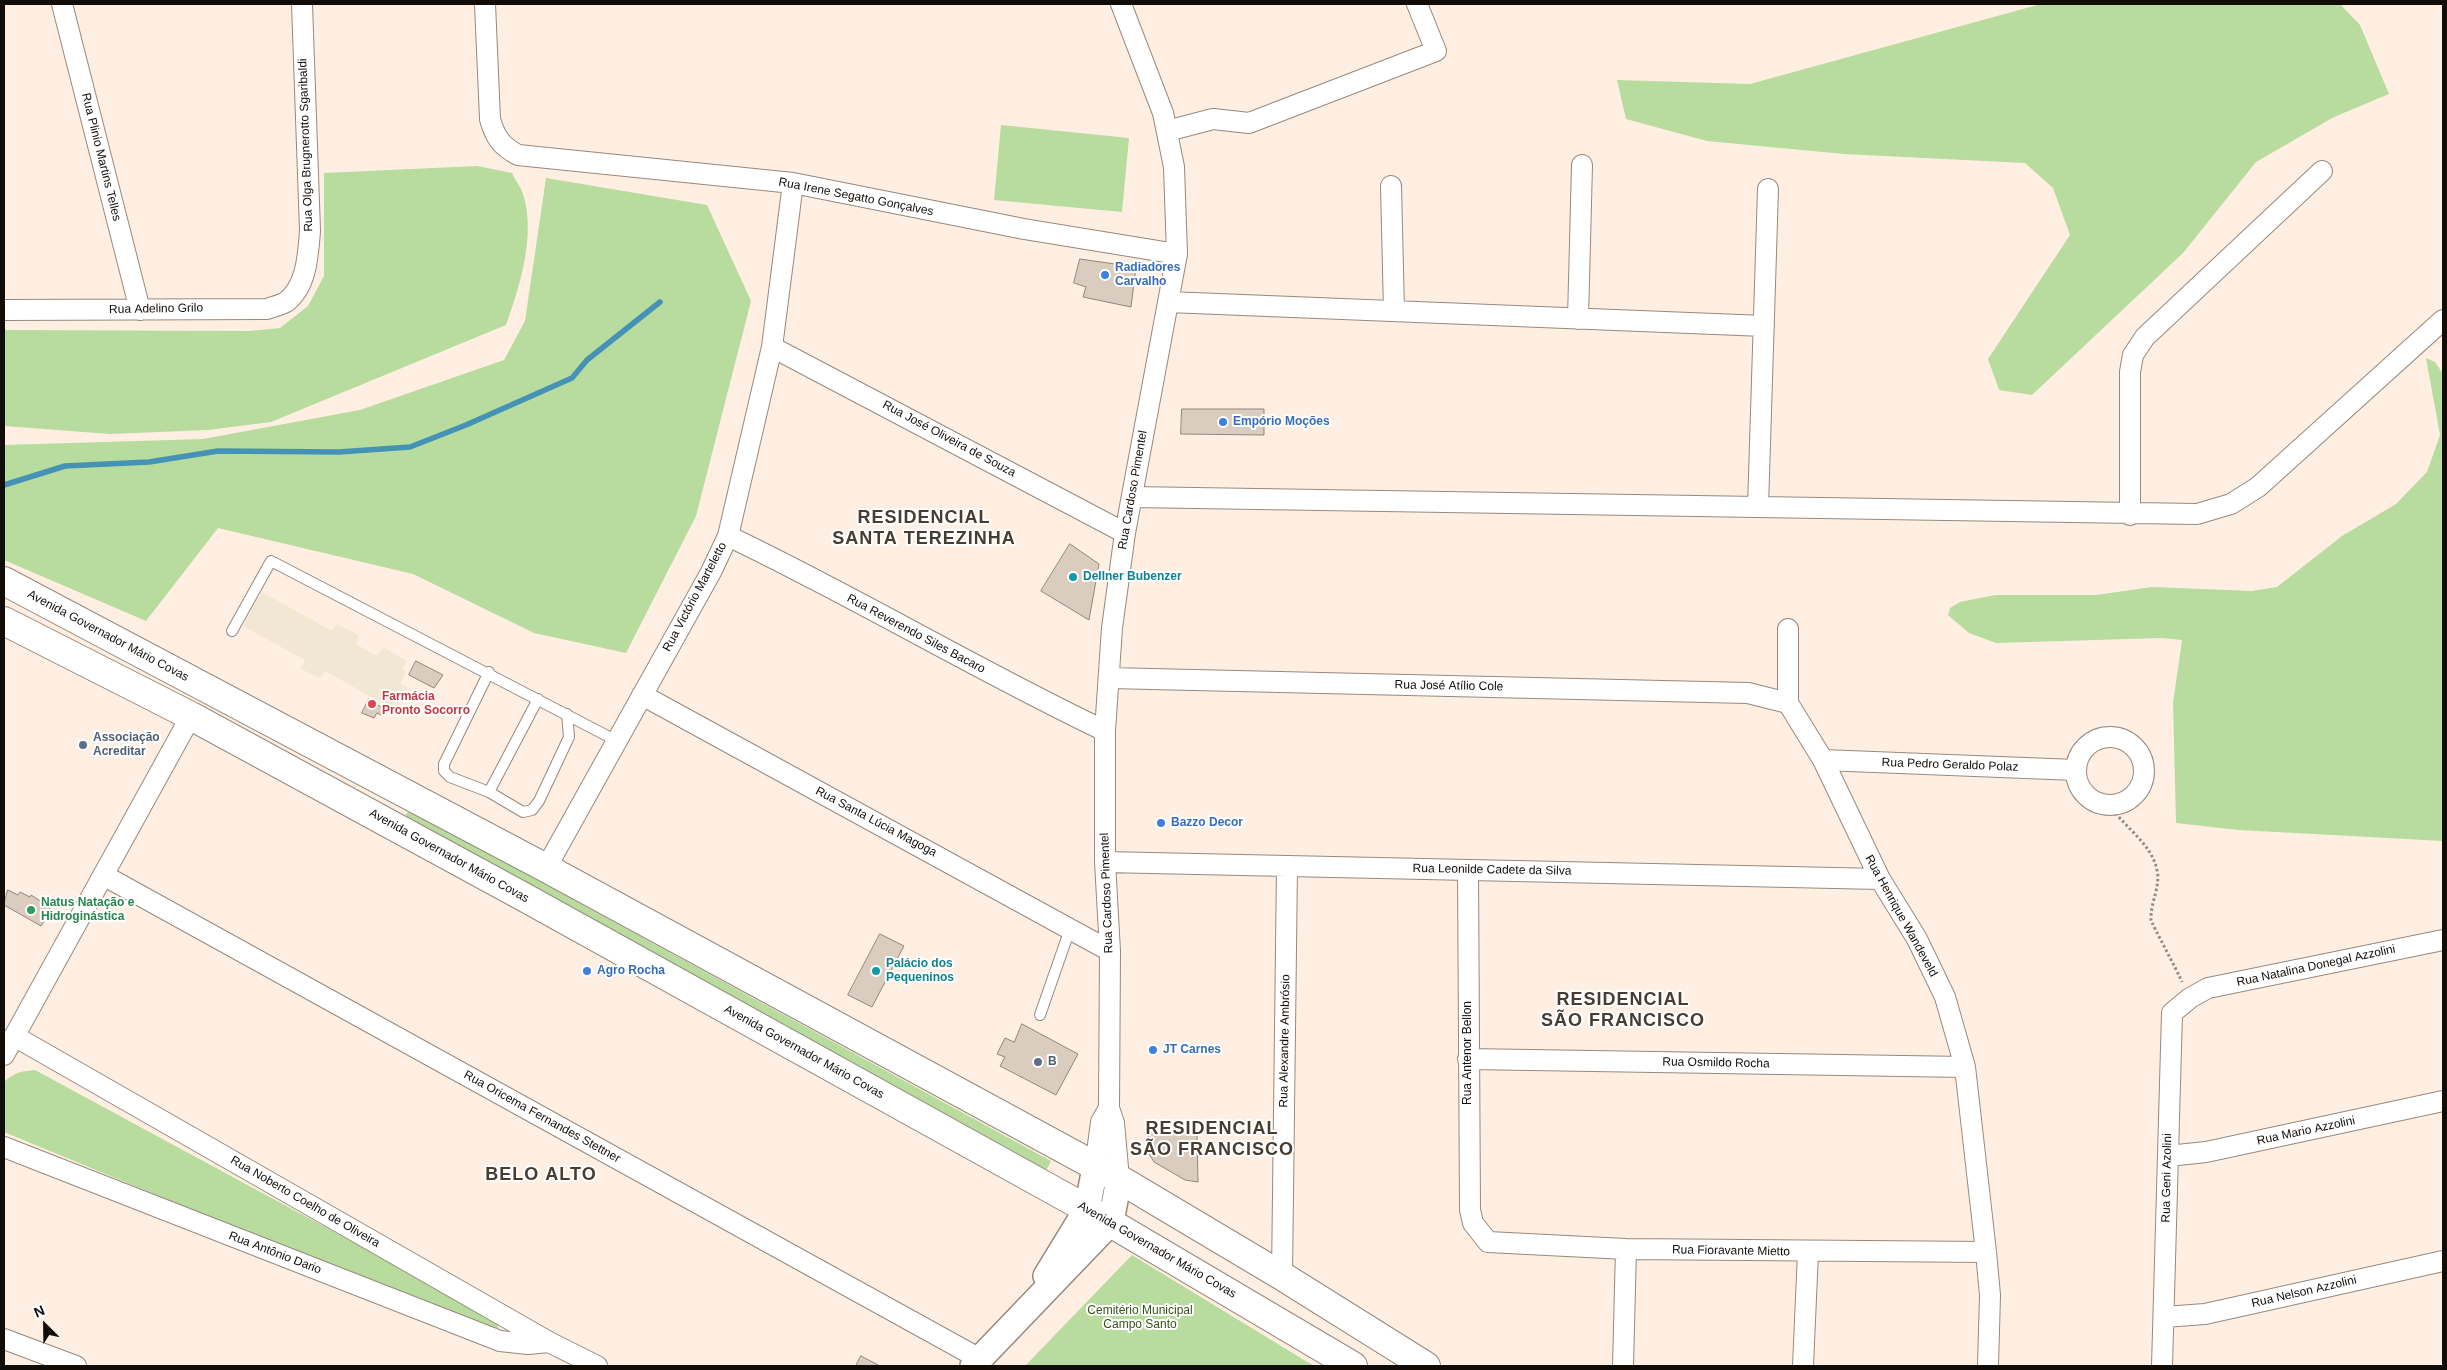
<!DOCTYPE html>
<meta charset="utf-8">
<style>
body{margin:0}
#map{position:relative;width:2447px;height:1370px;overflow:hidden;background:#ffefe2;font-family:Arial,sans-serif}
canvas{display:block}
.frame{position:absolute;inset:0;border:5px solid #110c08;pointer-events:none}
.north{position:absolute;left:20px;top:1300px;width:50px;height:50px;-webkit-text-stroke:4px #fff;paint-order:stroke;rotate:337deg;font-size:14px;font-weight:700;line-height:20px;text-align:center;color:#110c08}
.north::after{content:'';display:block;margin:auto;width:18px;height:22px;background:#110c08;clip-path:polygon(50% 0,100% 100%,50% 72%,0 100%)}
</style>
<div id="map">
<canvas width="2447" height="1370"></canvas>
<div class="frame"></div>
<div class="north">N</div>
</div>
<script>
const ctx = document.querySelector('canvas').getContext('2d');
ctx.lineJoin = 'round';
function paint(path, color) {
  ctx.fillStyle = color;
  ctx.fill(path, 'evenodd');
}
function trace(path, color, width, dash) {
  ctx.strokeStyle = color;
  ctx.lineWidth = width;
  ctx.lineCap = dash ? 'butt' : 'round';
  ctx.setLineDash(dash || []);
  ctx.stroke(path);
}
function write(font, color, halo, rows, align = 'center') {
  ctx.font = font + ' Arial,sans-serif';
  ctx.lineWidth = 4;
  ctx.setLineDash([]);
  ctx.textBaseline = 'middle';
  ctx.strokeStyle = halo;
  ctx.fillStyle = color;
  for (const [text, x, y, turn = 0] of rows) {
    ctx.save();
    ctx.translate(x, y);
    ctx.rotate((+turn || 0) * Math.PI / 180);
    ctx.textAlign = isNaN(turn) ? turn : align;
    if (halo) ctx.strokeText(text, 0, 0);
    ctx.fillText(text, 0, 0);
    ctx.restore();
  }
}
const medical = new Path2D(`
 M262,592l70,39 5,-7 22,11 -3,9 21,12 6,-9 24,14 -5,9 4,2 -6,12 7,3 -11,24 -71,-40 -5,7 -19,-9 4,-9 -62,-34z`);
const green = new Path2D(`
 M2041,4h299l20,21 29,69 -55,23 -78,45 -73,91 -151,142 -33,-5 -11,-31 82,-124 -17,-47 -28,-25 -181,-9 -137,-13 -81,-22 -9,-39 133,4z
 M1001,125l128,13 -7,74 -128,-12z
 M477,166l35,7c3,7 9,14 11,21 13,41 -3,92 -17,131l-235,97 -63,8 -98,4 -106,-8v-96l245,1 31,-3 28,-22 16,-30v-103z
 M546,178l161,27 44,96 -55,215 -70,137 -92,-20 -121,-59 -195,-46 -72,93 -142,-61v-115l199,-6 157,-29 144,-50 21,-39z
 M2426,358l9,4 8,12v467l-204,-11 -63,-7 -3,-120 9,-63 -20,-2 -166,5 -27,-10 -21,-18 2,-7 10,-6 35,-7h101l56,-8 100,4 25,-4 65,-51 54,-32 31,-32 13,-37z
 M409,810l642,351 -5,10 -643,-352z
 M35,1070l462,250 1,8 -8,5 -486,-201v-50c9,-9 18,-11 31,-12z
 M1132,1255l182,111h-289z`);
const stream = new Path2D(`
 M4,485l61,-19 84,-4 69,-11 121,1 71,-5 56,-22 106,-47 15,-18 73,-58`);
const building = new Path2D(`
 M1080,259l56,8 -5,40 -48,-10 3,-10 -12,-4z
 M1182,409h82v26l-83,-1z
 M1070,544l29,20 -10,56 -48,-29z
 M416,661l27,14 -9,13 -25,-13z
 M369,699l15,10 -3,6 -4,-2 -3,5 -12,-5z
 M8,890l10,5 2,-3 10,5 1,-2 19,12 -1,7 -8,12 -37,-21z
 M880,934l24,12 -32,61 -24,-12z
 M1022,1024l56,30 -22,41 -56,-29 5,-9 -8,-3 8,-16 9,4z
 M1149,1131l48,1 1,50 -13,-2 -31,-18 -7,-11z
 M861,1356l19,10h-24z`);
const path = new Path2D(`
 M2110,805c14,23 41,37 47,65 4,16 -7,33 -6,50 1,4 27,52 31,62`);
const service = new Path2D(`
 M232,631l39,-70 346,180
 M489,672l-45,92v7l6,6 39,15 34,20 9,-2 7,-9 30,-64 -2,-23
 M489,792l49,-93
 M1040,1015l30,-86`);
const minor = new Path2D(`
 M62,4l78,306
 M485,4l5,115c5,18 11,27 28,36l275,28 231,46 153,25
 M1167,131l46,-12 36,4 187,-72 -19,-47
 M1391,186l3,125
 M1168,302l596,24
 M4,310l263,-1c5,-2 14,-4 19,-7 21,-16 22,-47 24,-71l-8,-227
 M1578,319l4,-154
 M772,347l353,186
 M1132,497l1065,17 34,-10 27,-17 185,-167
 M1758,507l10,-318
 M2130,515v-143l3,-17 12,-18 177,-166
 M728,536c128,61 249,134 377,195
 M1788,629v74l35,57 57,119 37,60 28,58 20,70 21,185 4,43 -2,71
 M1109,678l639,15 40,10
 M642,695l468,256
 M2076 771a34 34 0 1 1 68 0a34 34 0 1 1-68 0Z
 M1823,760l253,10
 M1105,862l775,17
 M546,868l165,-296 17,-36 44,-189 21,-164
 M1468,870l2,340 3,13 15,19 138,7 360,3
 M103,875l877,484
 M14,1036l535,306 48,24
 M4,1055l187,-339
 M1468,1059l497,8
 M4,1147l496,194 28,3 21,-2
 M2168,1156l38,-4 237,-51
 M1095,1168l6,-46 8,-14
 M1119,1179l-5,-56 -5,-15 1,-157 -5,-89v-131l7,-103 13,-95 52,-279 -3,-87 -11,-54 -42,-109
 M1282,1276l5,-410
 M2164,1317l41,-3 238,-53
 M4,1339l72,27
 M1623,1366l3,-117
 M1803,1366l5,-114
 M2162,1366l10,-353 18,-15 18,-10 235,-48`);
const tertiary = new Path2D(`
 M1046,1276l41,-67 8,-41
 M973,1366l138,-144 8,-43`);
const secondary = new Path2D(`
 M4,581l542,287 573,311 163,97 144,90
 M4,621l187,95 331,180 565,313 266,157`);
const markers = [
 [1105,275,5,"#3f7fe0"],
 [1223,422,5,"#3f7fe0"],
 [1073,577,5,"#0f9aa8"],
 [372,704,5,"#e0444e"],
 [83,745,5,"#5c6f8a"],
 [1161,823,5,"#3f7fe0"],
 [31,910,5,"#2e9e5b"],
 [587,971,5,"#3f7fe0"],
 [876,971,5,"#0f9aa8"],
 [1153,1050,5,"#3f7fe0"],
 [1038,1062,5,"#5c6f8a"]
];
const streetNames = [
 ["Rua Olga Brugnerotto Sgaribaldi",306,145,-92],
 ["Rua Plinio Martins Telles",101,157,76],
 ["Rua Irene Segatto Gonçalves",856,197,11],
 ["Rua Adelino Grilo",156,309,-1],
 ["Rua José Oliveira de Souza",949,439,28],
 ["Rua Cardoso Pimentel",1133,490,-80],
 ["Rua Victório Marteletto",695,597,-62],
 ["Rua Reverendo Siles Bacaro",916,634,28],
 ["Avenida Governador Mário Covas",108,636,28],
 ["Rua José Atílio Cole",1449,686,1],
 ["Rua Pedro Geraldo Polaz",1950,765,2],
 ["Rua Santa Lúcia Magoga",876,822,28],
 ["Avenida Governador Mário Covas",449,856,29],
 ["Rua Leonilde Cadete da Silva",1492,870,1],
 ["Rua Cardoso Pimentel",1107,893,-92],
 ["Rua Henrique Wandeveld",1901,916,61],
 ["Rua Natalina Donegal Azzolini",2316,966,-12],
 ["Rua Alexandre Ambrósio",1285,1041,-89],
 ["Avenida Governador Mário Covas",804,1052,29],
 ["Rua Antenor Bellon",1468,1053,-90],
 ["Rua Osmildo Rocha",1716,1063,1],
 ["Rua Oricema Fernandes Stettner",542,1117,29],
 ["Rua Mario Azzolini",2306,1131,-12],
 ["Rua Geni Azolini",2167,1178,-89],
 ["Rua Noberto Coelho de Oliveira",305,1202,30],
 ["Avenida Governador Mário Covas",1157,1250,30],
 ["Rua Fioravante Mietto",1731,1251,1],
 ["Rua Antônio Dario",275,1253,21],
 ["Rua Nelson Azzolini",2304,1292,-13]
];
const shopNames = [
 ["Radiadores",1115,268],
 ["Carvalho",1115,282],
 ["Empório Moções",1233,422],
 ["Bazzo Decor",1171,823],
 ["Agro Rocha",597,971],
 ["JT Carnes",1163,1050]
];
const cultureNames = [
 ["Dellner Bubenzer",1083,577],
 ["Palácio dos",886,964],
 ["Pequeninos",886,978]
];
const healthNames = [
 ["Farmácia",382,697],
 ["Pronto Socorro",382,711]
];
const serviceNames = [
 ["Associação",93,738],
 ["Acreditar",93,752],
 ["B",1048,1062]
];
const leisureNames = [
 ["Natus Natação e",41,903],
 ["Hidroginástica",41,917]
];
const parkNames = [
 ["Cemitério Municipal",1140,1311],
 ["Campo Santo",1140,1325]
];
const districtNames = [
 ["RESIDENCIAL",924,518],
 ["SANTA TEREZINHA",924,539],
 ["RESIDENCIAL",1623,1000],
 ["SÃO FRANCISCO",1623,1021],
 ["RESIDENCIAL",1212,1129],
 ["SÃO FRANCISCO",1212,1150],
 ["BELO ALTO",541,1175]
];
paint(medical, '#f1e7d2');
paint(green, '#b8db9e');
trace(stream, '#4492b5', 5.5);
paint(building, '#daccbe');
trace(building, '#938579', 1);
trace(service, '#97897d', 12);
trace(minor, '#97897d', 22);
trace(tertiary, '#97897d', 28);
trace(secondary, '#97897d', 30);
trace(path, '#968b82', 3, [2.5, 2.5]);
trace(service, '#fff', 10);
trace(minor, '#fff', 20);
trace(tertiary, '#fff', 25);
trace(secondary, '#fff', 28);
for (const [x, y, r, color] of markers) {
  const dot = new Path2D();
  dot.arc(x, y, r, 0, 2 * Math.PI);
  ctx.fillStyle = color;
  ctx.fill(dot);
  trace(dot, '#fff', 2);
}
write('12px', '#110c08', '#fff', streetNames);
write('bold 12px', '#366cbe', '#fff', shopNames, 'left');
write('bold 12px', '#0d838f', '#fff', cultureNames, 'left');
write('bold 12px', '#be3a42', '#fff', healthNames, 'left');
write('bold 12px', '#4e5e75', '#fff', serviceNames, 'left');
write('bold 12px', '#27864d', '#fff', leisureNames, 'left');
write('12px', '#355318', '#fff', parkNames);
ctx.letterSpacing = '1px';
write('bold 18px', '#483c31', '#fff', districtNames);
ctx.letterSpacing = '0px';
</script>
